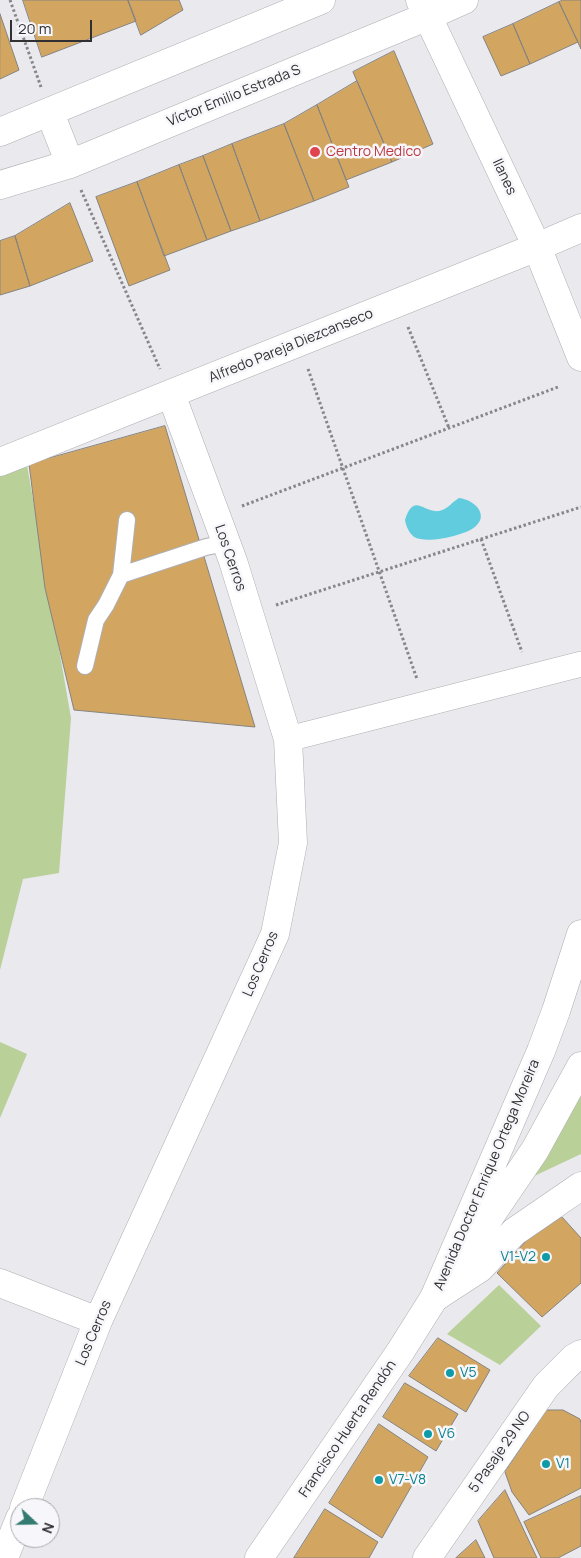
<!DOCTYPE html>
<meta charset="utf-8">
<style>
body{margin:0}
#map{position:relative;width:581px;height:1558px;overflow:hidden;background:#e9e9ee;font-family:Manrope,sans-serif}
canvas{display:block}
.north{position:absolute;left:10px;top:1498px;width:50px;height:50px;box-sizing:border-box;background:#f7f7fb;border:1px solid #a7a7ab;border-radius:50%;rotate:111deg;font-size:14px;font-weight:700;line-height:20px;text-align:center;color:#303032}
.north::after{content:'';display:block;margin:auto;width:18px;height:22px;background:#347b72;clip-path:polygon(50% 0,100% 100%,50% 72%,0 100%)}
.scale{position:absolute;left:10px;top:20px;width:82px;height:22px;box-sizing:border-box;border:2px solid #303032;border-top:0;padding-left:6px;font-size:15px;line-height:18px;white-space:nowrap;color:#303032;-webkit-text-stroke:4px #f7f7fb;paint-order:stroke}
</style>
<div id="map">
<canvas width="581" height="1558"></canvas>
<div class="north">N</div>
<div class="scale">20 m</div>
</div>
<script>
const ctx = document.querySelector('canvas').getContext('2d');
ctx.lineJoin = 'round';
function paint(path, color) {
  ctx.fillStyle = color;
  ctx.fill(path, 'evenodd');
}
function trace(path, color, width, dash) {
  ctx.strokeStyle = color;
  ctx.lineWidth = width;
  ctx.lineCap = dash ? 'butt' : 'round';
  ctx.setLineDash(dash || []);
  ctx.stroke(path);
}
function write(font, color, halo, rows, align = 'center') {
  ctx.font = font + ' Manrope,sans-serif';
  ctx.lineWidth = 5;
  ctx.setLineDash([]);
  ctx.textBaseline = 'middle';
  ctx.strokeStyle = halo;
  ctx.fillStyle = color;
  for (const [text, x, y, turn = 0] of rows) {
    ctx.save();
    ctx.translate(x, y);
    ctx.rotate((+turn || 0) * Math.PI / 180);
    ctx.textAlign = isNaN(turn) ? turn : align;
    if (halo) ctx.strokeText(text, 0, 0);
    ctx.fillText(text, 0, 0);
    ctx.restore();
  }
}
const green = new Path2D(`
 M27,465l44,253 -12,155 -36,6 -23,91v-496z
 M0,1042l27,12 -27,64z
 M581,1091v63l-51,24z
 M499,1285l42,41 -41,39 -53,-31z`);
const water = new Path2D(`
 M459,498c17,2 32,19 13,31 -12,7 -45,15 -58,8 -5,-4 -8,-11 -9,-17 9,-28 18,-7 34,-9 8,-1 13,-9 20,-13z`);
const building = new Path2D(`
 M23,0h105l8,21 -94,36z
 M128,0h51l4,10 -42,25z
 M563,0h18v49l-22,-47z
 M559,2l19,40 -48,22 -17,-40z
 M0,14l19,56 -19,9z
 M513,24l17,40 -29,12 -18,-39z
 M394,51l39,93 -41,18 -39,-90z
 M357,81l35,81 -46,18 -29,-75z
 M317,105l32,82 -35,14 -30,-77z
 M284,124l30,77 -54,20 -28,-77z
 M232,144l28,77 -29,10 -28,-75z
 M203,156l28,75 -24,9 -28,-75z
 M179,165l28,75 -43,16 -27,-74z
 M137,182l33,88 -41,16 -33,-89z
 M70,203l23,58 -63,25 -15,-50z
 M15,236l15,50 -30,9v-54z
 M165,426l90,301 -181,-17 -29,-122 -16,-124z
 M562,1217l19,21v45l-39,34 -45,-44 29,-32z
 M438,1338l52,32 -24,42 -57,-36z
 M405,1383l53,31 -22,37 -53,-34z
 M547,1410h16l17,9 1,5v64l-52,27 -17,-23 -7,-20z
 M379,1424l49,33 -46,81 -53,-35z
 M505,1490l32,68h-43l-16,-37z
 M581,1496v50l-23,12h-17l-17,-36z
 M325,1509l53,33 -9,16h-75z
 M476,1540l9,18h-29z`);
const path = new Path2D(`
 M10,0l31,87
 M81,190l79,179
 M408,327l41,101
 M308,369l109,310
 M242,506l316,-119
 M481,539l41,113
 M276,605l305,-98`);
const service = new Path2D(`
 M121,575l85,-28 20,-4
 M85,666l11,-46 10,-15 15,-30 6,-55`);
const pedestrian = new Path2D(`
 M288,739l293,-75`);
const minor = new Path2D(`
 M0,462l537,-215 44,-19
 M0,1283l98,38
 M24,1508l74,-187 177,-387 18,-91 -5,-104 -55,-178 -62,-167
 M4,1558l16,-40
 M427,1558l119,-172 28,-28 7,-4`);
const tertiary = new Path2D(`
 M420,0l117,247 44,110
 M259,1558l141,-206 34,-54`);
const secondary = new Path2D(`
 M50,113l20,51
 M0,132l321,-132
 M0,185l70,-21 358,-148 36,-16
 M469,1247l66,-97 46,-84
 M434,1298l107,-247 15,-40 25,-77
 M434,1298l46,-30 34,-36 67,-46`);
const markers = [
 [315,152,6,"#e0444e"],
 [546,1257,5,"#0f9aa8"],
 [450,1373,5,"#0f9aa8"],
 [428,1434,5,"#0f9aa8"],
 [546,1464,5,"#0f9aa8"],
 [379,1480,5,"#0f9aa8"]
];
const streetNames = [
 ["Víctor Emilio Estrada S",234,96,-22],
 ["Ilanes",504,177,65],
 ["Alfredo Pareja Diezcanseco",291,346,-22],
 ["Los Cerros",230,558,71],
 ["Los Cerros",261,964,-67],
 ["Avenida Doctor Enrique Ortega Moreira",487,1175,-67],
 ["Los Cerros",94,1333,-67],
 ["Francisco Huerta Rendón",348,1429,-56],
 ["5 Pasaje 29 NO",500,1452,-55]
];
const healthNames = [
 ["Centro Medico",326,152]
];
const cultureNames = [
 ["V1-V2",536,1257,"right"],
 ["V5",460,1373],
 ["V6",438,1434],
 ["V1",556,1464],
 ["V7-V8",389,1480]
];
paint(green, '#bad099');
paint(water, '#61ccde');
paint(building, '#d2a661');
trace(building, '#85837f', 1);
trace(service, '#afafb3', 18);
trace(pedestrian, '#afafb3', 26);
trace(minor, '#afafb3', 29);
trace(tertiary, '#afafb3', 29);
trace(secondary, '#afafb3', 29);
trace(path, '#87878a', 3, [2.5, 2.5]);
trace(service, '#fff', 16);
trace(pedestrian, '#fff', 25);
trace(minor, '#fff', 28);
trace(tertiary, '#fff', 28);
trace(secondary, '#fff', 28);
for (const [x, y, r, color] of markers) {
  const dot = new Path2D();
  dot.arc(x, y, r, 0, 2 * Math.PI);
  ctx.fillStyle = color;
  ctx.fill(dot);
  trace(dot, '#f7f7fb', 2);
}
write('14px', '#303032', '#f7f7fb', streetNames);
write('14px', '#be3a42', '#f7f7fb', healthNames, 'left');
write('14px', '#0d838f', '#f7f7fb', cultureNames, 'left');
</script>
